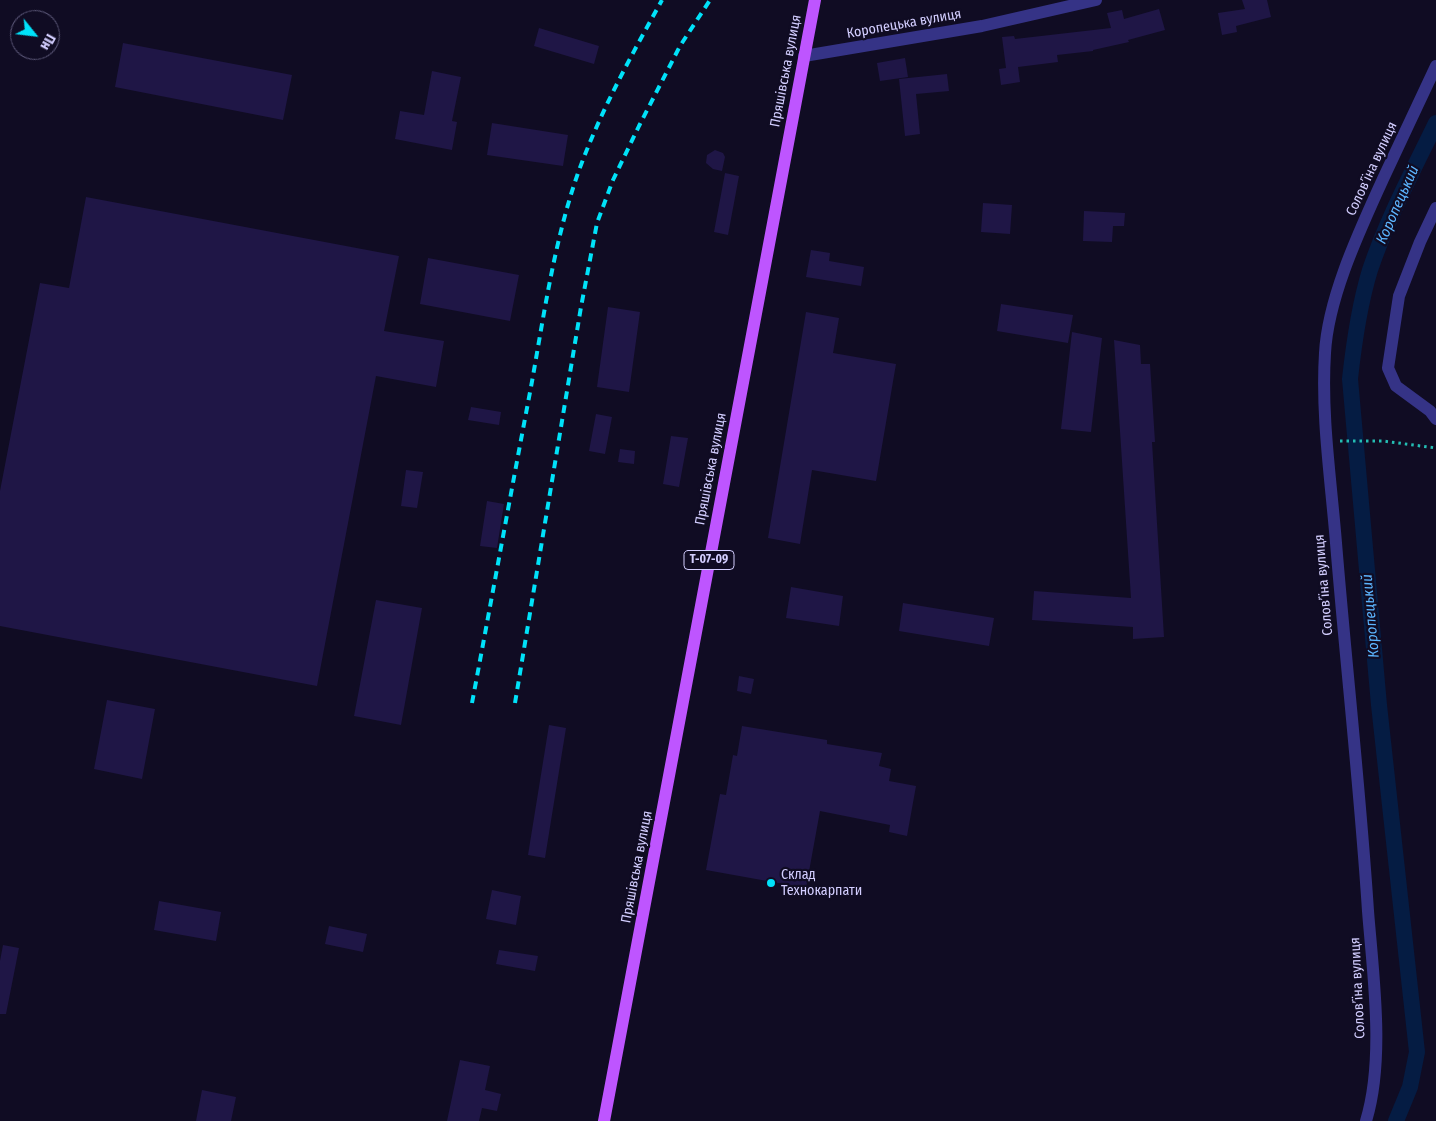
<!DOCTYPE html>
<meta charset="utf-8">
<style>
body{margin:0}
#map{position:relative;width:1436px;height:1121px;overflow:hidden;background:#100c23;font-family:"Fira Sans Condensed",sans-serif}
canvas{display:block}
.north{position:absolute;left:10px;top:10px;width:50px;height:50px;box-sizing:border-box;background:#100c23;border:1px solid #5e5a7b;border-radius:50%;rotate:119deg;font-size:14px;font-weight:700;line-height:20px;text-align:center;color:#d3ceff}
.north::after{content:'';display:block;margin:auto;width:18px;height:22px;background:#00e2f9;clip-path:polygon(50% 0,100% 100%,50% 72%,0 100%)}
</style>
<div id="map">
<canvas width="1436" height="1121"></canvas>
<div class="north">Пн</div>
</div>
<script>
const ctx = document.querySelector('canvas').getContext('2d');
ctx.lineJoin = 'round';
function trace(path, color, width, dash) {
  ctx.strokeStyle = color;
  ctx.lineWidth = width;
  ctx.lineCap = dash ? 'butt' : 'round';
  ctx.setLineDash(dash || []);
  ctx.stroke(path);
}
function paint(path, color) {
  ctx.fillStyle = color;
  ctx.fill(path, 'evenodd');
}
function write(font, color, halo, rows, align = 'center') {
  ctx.font = font + ' "Fira Sans Condensed",sans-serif';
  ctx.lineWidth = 4.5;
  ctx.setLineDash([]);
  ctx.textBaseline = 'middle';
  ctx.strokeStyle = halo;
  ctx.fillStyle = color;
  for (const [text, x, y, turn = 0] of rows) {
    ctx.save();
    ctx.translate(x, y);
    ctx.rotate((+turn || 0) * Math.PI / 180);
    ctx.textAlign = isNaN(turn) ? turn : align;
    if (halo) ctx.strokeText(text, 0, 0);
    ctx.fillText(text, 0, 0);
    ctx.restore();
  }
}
const canal = new Path2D(`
 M1396,1121l14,-34 7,-35 -38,-347 -29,-326c4,-37 9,-73 20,-109 17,-51 43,-99 66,-147`);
const building = new Path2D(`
 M1242,0h25l4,17 -35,9 1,6 -15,3 -4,-22 27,-4z
 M1159,9l6,21 -37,10 1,2 -36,8v1l-36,4 1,7 -40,5 2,15 -19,3 -2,-16 7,-1 -4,-31 12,-1 1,3 96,-11 -4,-15 15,-3 2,9z
 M539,28l60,18 -5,18 -60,-18z
 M123,43l169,32 -9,45 -168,-33z
 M905,58l3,19 -28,4 -3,-18z
 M432,71l29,6 -9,44 5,1 -5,28 -57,-11 5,-28 24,4z
 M947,74l2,17 -33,3 4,40 -15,2 -6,-57z
 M492,123l76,12 -5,31 -76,-11z
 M715,150l8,3 2,4 -3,14 -9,-2 -7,-6 1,-8z
 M725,173l14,3 -11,59 -14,-3z
 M86,197l313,59 -15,75 60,10 -8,46 -60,-11 -59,310 -317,-60v-135l40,-208 29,5z
 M983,203l29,2 -2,29 -29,-2z
 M1084,211l41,2 -1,13h-11l-1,16 -29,-1z
 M811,250l19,3 -1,8 35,6 -3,19 -55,-9z
 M428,258l91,17 -9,46 -90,-17z
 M1001,304l72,11 -5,28 -71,-12z
 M608,307l32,5 -11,80 -32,-5z
 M806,312l33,6 -6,35 63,11 -20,117 -64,-11 -12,74 -32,-6z
 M1072,332l30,6 -11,94 -30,-3z
 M1114,340l26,5 1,19h9l5,78h-3l12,195 -31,2v-12l-101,-7 2,-29 97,7z
 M471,407l30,5 -2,13 -31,-5z
 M596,414l16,3 -7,37 -16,-3z
 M671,436l17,2 -9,49 -16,-3z
 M620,449l15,2 -1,13 -16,-2z
 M406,470l17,2 -6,36 -16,-2z
 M487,501l17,3 -7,44 -17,-2z
 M791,587l52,9 -4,30 -53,-8z
 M376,600l46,8 -21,117 -47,-9z
 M903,603l91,15 -5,28 -90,-15z
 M739,676l15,3 -3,15 -14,-3z
 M107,700l48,9 -13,70 -48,-10z
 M549,725l17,3 -21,130 -17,-3z
 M742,726l85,14v4l55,9 -3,13 12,3 -2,12 27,5 -9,50 -18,-4 1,-7 -70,-14 -14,77 -100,-18 14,-76 6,1 7,-40 4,1z
 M492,890l29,6 -5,29 -30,-6z
 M159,901l62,11 -5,29 -62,-11z
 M329,926l38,8 -4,18 -38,-8z
 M3,945l16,3 -13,66h-6v-53z
 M499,950l39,6 -3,15 -39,-7z
 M460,1060l30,6 -5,24 16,4 -4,17 -15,-3 -3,13h-32z
 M202,1090l34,7 -5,24h-35z`);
const path = new Path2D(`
 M1340,441h43l53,7`);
const minor = new Path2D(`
 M804,56l178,-30 114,-26
 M1436,208l-16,34 -21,54 -11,72 8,18 34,25 6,8
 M1366,1121c19,-62 7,-146 2,-210 -8,-123 -22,-246 -32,-368 -5,-63 -15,-127 -11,-190 3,-56 35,-123 58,-174 18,-38 35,-75 53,-113`);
const major = new Path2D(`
 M604,1121l211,-1121`);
const rail = new Path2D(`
 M472,703c20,-106 39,-211 59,-316 13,-72 23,-145 47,-214 22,-61 53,-117 84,-173
 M515,703l66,-396 16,-84 16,-43 26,-54 41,-80 30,-46`);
const markers = [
 [771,883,5,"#00e2f9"]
];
const shields = [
 [709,560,50]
];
const shieldNames = [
 ["Т-07-09",709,560]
];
const streetNames = [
 ["Коропецька вулиця",904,24,-10],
 ["Пряшівська вулиця",786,71,-79],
 ["Соловʼїна вулиця",1372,169,-65],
 ["Пряшівська вулиця",711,469,-79],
 ["Соловʼїна вулиця",1324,585,-95],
 ["Пряшівська вулиця",637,867,-79],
 ["Соловʼїна вулиця",1358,988,-93]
];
const poiNames = [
 ["Склад",781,875],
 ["Технокарпати",781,891]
];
const waterNames = [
 ["Коропецький",1398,205,-66],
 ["Коропецький",1371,616,-95]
];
trace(canal, '#051c43', 16);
paint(building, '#1f1646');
trace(path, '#24bdb3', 3, [2.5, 4]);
trace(minor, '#353386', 12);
trace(major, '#be55ff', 12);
trace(rail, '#00e2f9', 4, [8, 6]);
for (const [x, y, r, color] of markers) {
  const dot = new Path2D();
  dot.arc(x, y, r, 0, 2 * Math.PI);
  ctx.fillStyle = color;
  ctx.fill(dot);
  trace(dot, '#100c23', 2);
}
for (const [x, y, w] of shields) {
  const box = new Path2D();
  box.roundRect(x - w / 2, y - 9.5, w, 19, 4);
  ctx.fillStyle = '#100c23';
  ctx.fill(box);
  trace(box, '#d3ceff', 1);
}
write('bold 12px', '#d3ceff', null, shieldNames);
write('14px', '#d3ceff', '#100c23', streetNames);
write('14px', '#d3ceff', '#100c23', poiNames, 'left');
write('italic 15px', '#5cb5ff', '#100c23', waterNames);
</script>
